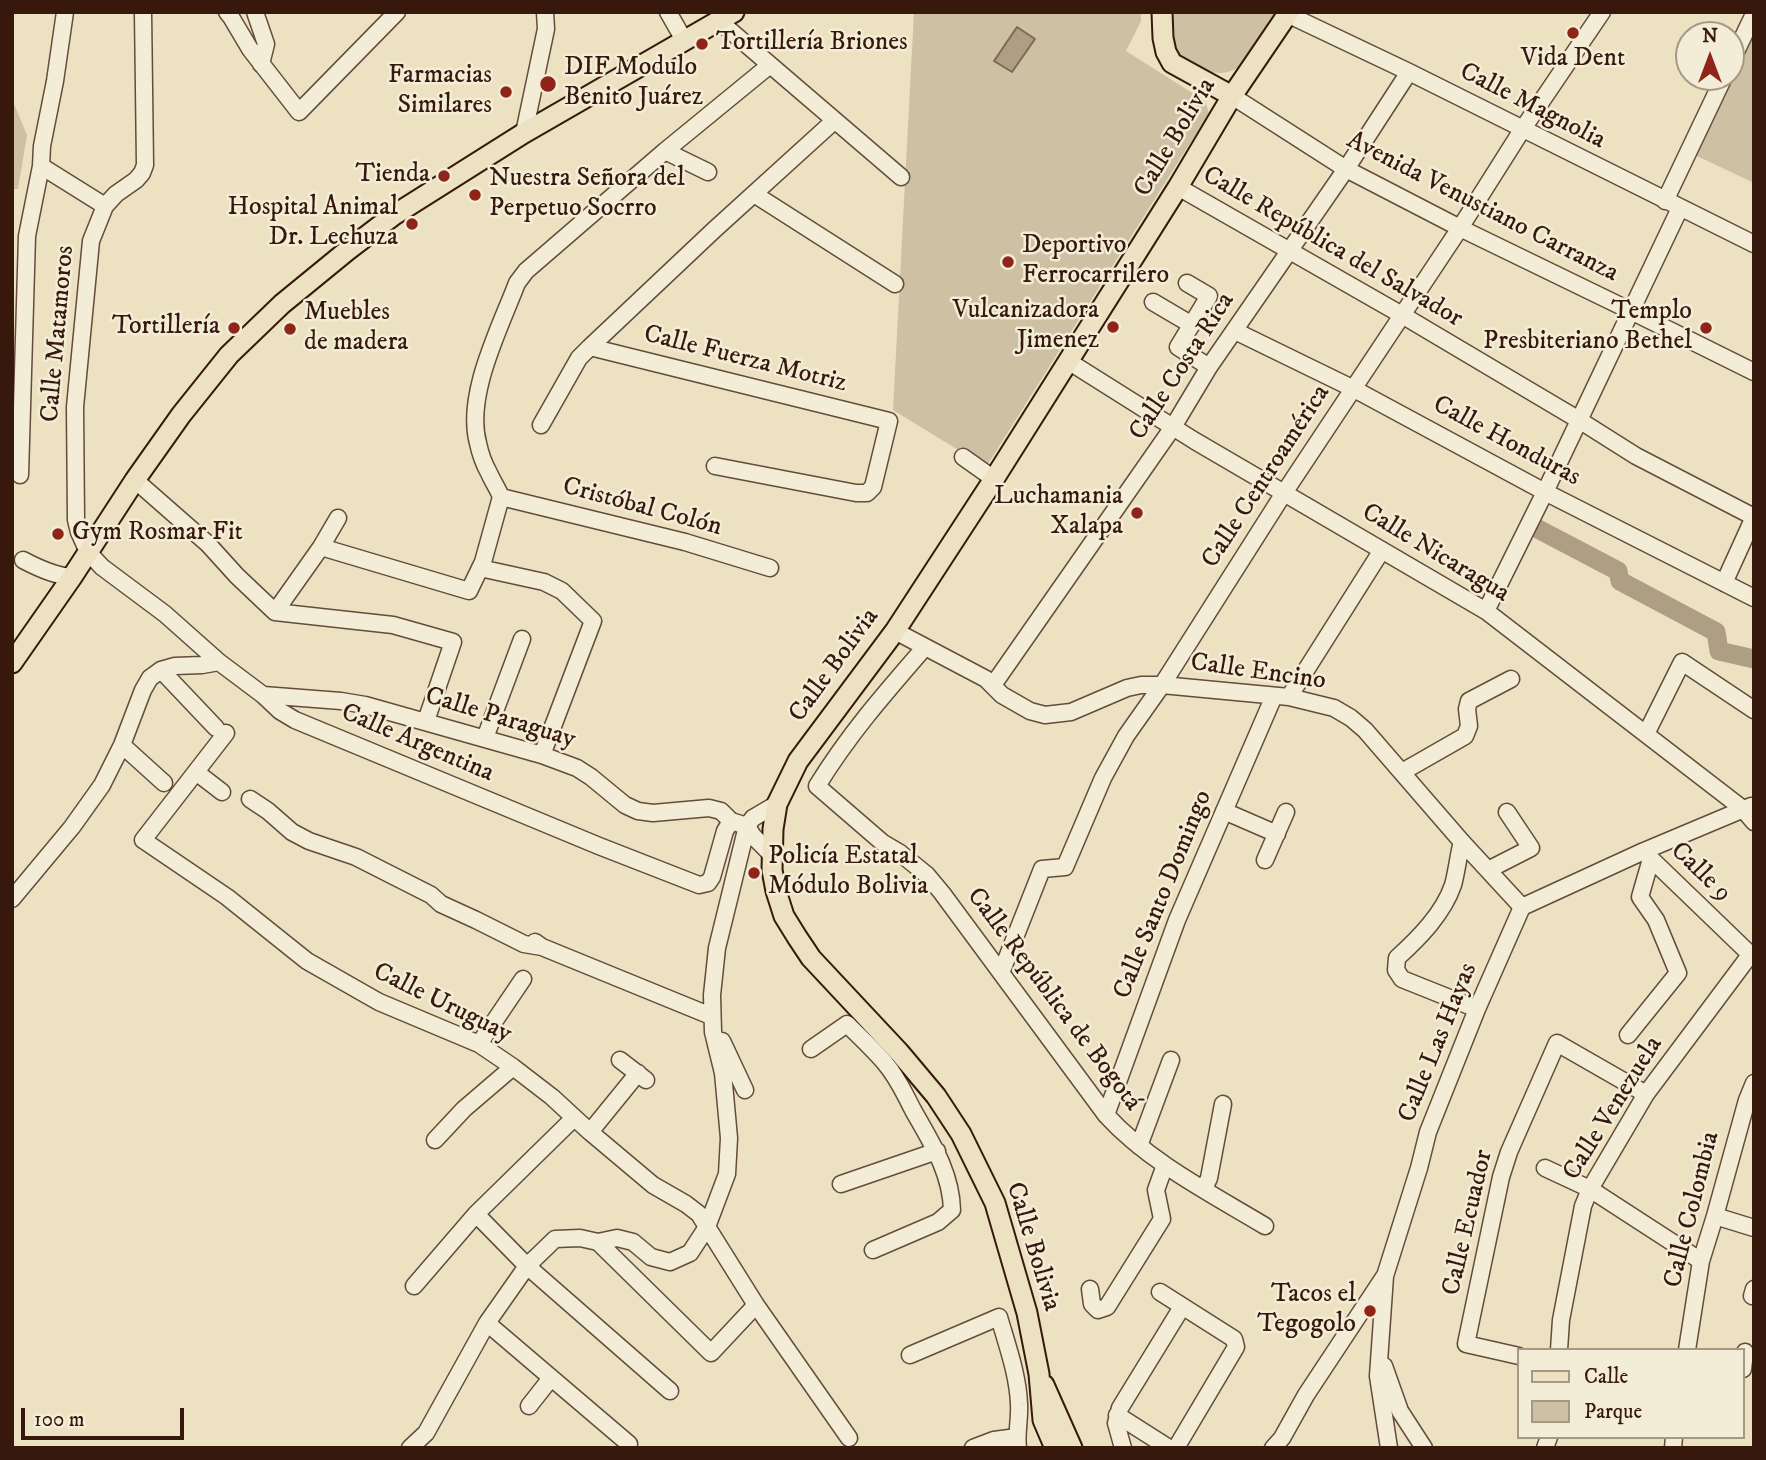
<!DOCTYPE html>
<meta charset="utf-8">
<style>
body{margin:0}
#map{position:relative;width:1766px;height:1460px;overflow:hidden;background:#ece2c2;font-family:"IM FELL DW Pica",serif}
canvas{display:block}
.frame{position:absolute;inset:0;border:14px solid #36190c;pointer-events:none}
.legend{position:absolute;left:1517px;top:1348px;width:228px;height:91px;box-sizing:border-box;background:#f3ecd7;border:2px solid #a79886;margin:0;padding:9px 12px;list-style:none;font-size:21px;color:#36190c}
.legend li{display:flex;align-items:center;gap:14px;height:35px}
.legend b{width:35px;border:2px solid #a79886}
.north{position:absolute;left:1675px;top:21px;width:70px;height:70px;box-sizing:border-box;background:#f3ecd7;border:2px solid #a79886;border-radius:50%;rotate:0deg;font-size:19px;font-weight:700;line-height:28px;text-align:center;color:#36190c}
.north::after{content:'';display:block;margin:auto;width:24px;height:32px;background:#8f2418;clip-path:polygon(50% 0,100% 100%,50% 72%,0 100%)}
.scale{position:absolute;left:21px;top:1408px;width:163px;height:32px;box-sizing:border-box;border:4px solid #36190c;border-top:0;padding-left:9px;font-size:21px;line-height:24px;white-space:nowrap;color:#36190c;-webkit-text-stroke:5px #f3ecd7;paint-order:stroke}
</style>
<div id="map">
<canvas width="1766" height="1460"></canvas>
<div class="frame"></div>
<ul class="legend">
<li><b style="height:9px;background:#ece2c2"></b>Calle</li>
<li><b style="height:19px;background:#cdc0a3"></b>Parque</li>
</ul>
<div class="north">N</div>
<div class="scale">100 m</div>
</div>
<script>
const ctx = document.querySelector('canvas').getContext('2d');
ctx.lineJoin = 'round';
function paint(path, color) {
  ctx.fillStyle = color;
  ctx.fill(path, 'evenodd');
}
function trace(path, color, width, dash) {
  ctx.strokeStyle = color;
  ctx.lineWidth = width;
  ctx.lineCap = dash ? 'butt' : 'round';
  ctx.setLineDash(dash || []);
  ctx.stroke(path);
}
function write(font, color, halo, rows, align = 'center') {
  ctx.font = font + ' "IM FELL DW Pica",serif';
  ctx.lineWidth = 5;
  ctx.setLineDash([]);
  ctx.textBaseline = 'middle';
  ctx.strokeStyle = halo;
  ctx.fillStyle = color;
  for (const [text, x, y, turn = 0] of rows) {
    ctx.save();
    ctx.translate(x, y);
    ctx.rotate((+turn || 0) * Math.PI / 180);
    ctx.textAlign = isNaN(turn) ? turn : align;
    if (halo) ctx.strokeText(text, 0, 0);
    ctx.fillText(text, 0, 0);
    ctx.restore();
  }
}
const green = new Path2D(`
 M914,12h227v9l-15,30 79,50 4,12 -223,354 -93,-57z
 M1173,12h106c-8,13 -27,47 -38,54 -19,12 -32,7 -51,-3 -7,-3 -13,-5 -16,-13 -5,-12 -3,-25 -1,-38z
 M1754,29v154l-59,-28z
 M12,99l15,36 -9,54h-6z`);
const water = new Path2D(`
 M1017,27l18,12 -23,33 -18,-11z`);
const river = new Path2D(`
 M1538,529l80,42 2,10 96,51 3,19 35,8`);
const minor = new Path2D(`
 M143,12l2,153 -3,8 -6,7 -20,14 -11,12 -14,35 -16,166 1,113 3,12 9,20 14,15 63,47 54,48 44,33 17,16 15,9 304,126 100,39 9,-2 4,-6 13,-46 6,-10
 M227,12l4,5 19,32 49,63 98,-100
 M255,12l11,32 -5,20
 M668,12l16,28
 M1287,14l122,58 345,172
 M719,21l182,156
 M1731,62l23,-48
 M1232,96l114,73 114,59 171,83 123,61
 M524,133l22,-104 -1,-17
 M665,151l43,21
 M41,166l64,40
 M1178,187l224,128 177,105 57,36 118,61
 M754,194l141,90
 M1665,201l59,-124
 M1187,283l22,13 -31,51 31,20
 M1153,302l39,23
 M1235,331l119,58 191,103 209,106
 M590,347l299,74 -16,66 -6,6h-11l-141,-27
 M1068,361l127,80 291,170 257,198 11,13
 M541,425l38,-67 11,-11 124,-117 120,-109
 M963,457l31,22
 M20,475l7,-239 14,-70 1,-20 13,-65 10,-69
 M135,480l73,64 29,32 38,36 118,13 60,17 -27,79
 M501,497l184,45 85,26
 M321,547l148,44 14,-29 18,-65c-3,-8 -8,-15 -12,-24 -5,-9 -9,-20 -11,-30 -13,-48 22,-115 39,-160l9,-12 139,-120 105,-86
 M23,560c15,8 32,16 49,17
 M480,568l64,14 18,9 31,30 -51,134
 M1724,583l30,-66
 M1486,611l59,-119 135,-284
 M275,612l46,-65 17,-29
 M895,631l91,48 16,16 28,16 15,4 26,-3 56,-24 14,-3h21l127,12 45,11 17,10 14,12 97,112 60,65
 M925,647c-40,46 -76,87 -108,139l66,57 17,10 27,22 15,18 164,222c43,47 104,78 159,111
 M161,670l55,58
 M993,685l180,-258 36,-60 137,-198 63,-97
 M263,695l78,6 24,4 177,50 35,13 14,9 34,28 13,6 15,2 56,-5 12,3 10,10 16,5 6,10 19,19
 M1289,697l93,-147
 M226,733l-83,107 84,57 80,64 72,41 100,42 34,23 39,30 38,35 63,53 33,19 13,10 57,91 93,133
 M1646,734l36,-72 72,48
 M485,738l37,-99
 M122,745l42,38
 M196,772l26,20
 M1402,772l63,-36 4,-10 -2,-17 2,-8 42,-22
 M250,799l18,12 24,21 17,9 47,16 75,38 10,9 35,16 48,24 18,3
 M1224,811l53,23
 M1462,842c-4,14 -5,29 -9,43 -10,29 -34,53 -56,73l-1,12 6,9 75,30
 M1645,853l109,105
 M1265,860l21,-48
 M1488,870l43,-22 -24,-36
 M12,899l60,-72 30,-42 20,-40 21,-55 7,-12 11,-8 14,-4 27,-1 17,-3
 M535,942l7,5 169,69
 M1001,973l41,-104 23,-2 38,-89 23,-42 36,-51 122,-192 176,-265 62,-98 80,-118
 M1628,1035l50,-62 -22,-53 -16,-23 11,-38
 M722,1041l23,49
 M479,1044l44,-65
 M811,1049l36,-25c13,13 27,26 38,39 13,15 19,30 28,47 18,32 38,62 39,100l-14,12 -65,28
 M620,1060l26,20
 M1106,1115l71,-195 97,-224
 M590,1132l48,-59
 M435,1140l29,-31 49,-42
 M1139,1146l32,-86
 M1545,1168l45,21 111,72
 M841,1184l96,-33
 M1204,1189l5,-11 14,-74
 M476,1214l51,52 143,125
 M1715,1216l39,12
 M598,1242l113,111 45,-48
 M414,1286l62,-72 98,-96
 M1090,1289l2,15 6,6 9,-3 55,-88 -6,-29 9,-25
 M1160,1292l74,47 2,8 -60,101
 M1752,1296l2,-7
 M487,1323l142,121
 M1559,1350l2,-30 22,-114 7,-17 56,-95 104,-139
 M1687,1350l14,-89 14,-45 32,-116 7,-17
 M910,1355l89,-38c8,28 19,58 20,87 1,15 -3,29 -1,44
 M1519,1356l-53,-12 35,-167 8,-25 48,-109 89,51
 M1384,1366l16,45 24,37
 M1743,1369l2,-17
 M529,1406l22,-28
 M1117,1415l52,33
 M410,1448l16,-15 61,-110 40,-57 28,-27 25,-1 18,4 19,-4 16,4 18,15 19,5 20,-9 17,-26 20,-53 2,-36 -6,-65 -10,-41 -1,-37 5,-47 30,-122 6,-8 24,-14
 M973,1448l21,-8 23,-3
 M1123,1448l-7,-25 4,-15 62,-101
 M1273,1448l9,-10 24,-43 78,-118
 M1389,1448l-11,-72 7,-100 34,-108 9,-36 49,-123 45,-102 122,-56 107,-45
 M1545,1448l4,-11
 M1673,1448l1,-11`);
const major = new Path2D(`
 M1162,12l1,26 3,14 6,11 60,33
 M12,663l60,-86 63,-97 46,-65 48,-60 53,-51 66,-54 46,-35 130,-82 210,-121
 M1044,1385l28,63
 M1055,1448l-12,-28 -4,-46 -12,-61 -32,-110 -34,-69 -25,-38 -37,-44 -88,-94 -14,-21 -13,-21 -8,-25 -4,-21 1,-41 4,-25 21,-43 97,-130 99,-152 184,-292 54,-91 57,-84`);
const markers = [
 [1573,33,7,"#8f2418"],
 [702,44,7,"#8f2418"],
 [548,84,9,"#8f2418"],
 [506,92,7,"#8f2418"],
 [444,176,7,"#8f2418"],
 [475,195,7,"#8f2418"],
 [412,224,7,"#8f2418"],
 [1008,262,7,"#8f2418"],
 [1113,327,7,"#8f2418"],
 [234,328,7,"#8f2418"],
 [1706,328,7,"#8f2418"],
 [290,329,7,"#8f2418"],
 [1137,513,7,"#8f2418"],
 [58,534,7,"#8f2418"],
 [754,873,7,"#8f2418"],
 [1370,1311,7,"#8f2418"]
];
const poiNames = [
 ["Tortillería Briones",716,44,"left"],
 ["Vida Dent",1573,60,"center"],
 ["DIF Modulo",564,69,"left"],
 ["Benito Juárez",564,99,"left"],
 ["Farmacias",492,77],
 ["Similares",492,107],
 ["Tienda",430,176],
 ["Nuestra Señora del",489,180,"left"],
 ["Perpetuo Socrro",489,210,"left"],
 ["Hospital Animal",398,209],
 ["Dr. Lechuza",398,239],
 ["Deportivo",1022,247,"left"],
 ["Ferrocarrilero",1022,277,"left"],
 ["Vulcanizadora",1099,312],
 ["Jimenez",1099,342],
 ["Templo",1692,313],
 ["Presbiteriano Bethel",1692,343],
 ["Muebles",304,314,"left"],
 ["de madera",304,344,"left"],
 ["Tortillería",220,328],
 ["Luchamania",1123,498],
 ["Xalapa",1123,528],
 ["Gym Rosmar Fit",72,534,"left"],
 ["Policía Estatal",768,858,"left"],
 ["Módulo Bolivia",768,888,"left"],
 ["Tacos el",1356,1296],
 ["Tegogolo",1356,1326]
];
const streetNames = [
 ["Calle Magnolia",1532,107,27],
 ["Calle Bolivia",1176,138,-59],
 ["Avenida Venustiano Carranza",1482,208,27],
 ["Calle República del Salvador",1332,248,30],
 ["Calle Matamoros",59,334,-85],
 ["Calle Fuerza Motriz",745,360,14],
 ["Calle Costa Rica",1183,367,-57],
 ["Calle Honduras",1506,442,28],
 ["Calle Centroamérica",1267,477,-57],
 ["Cristóbal Colón",642,508,15],
 ["Calle Nicaragua",1435,554,31],
 ["Calle Bolivia",835,666,-54],
 ["Calle Encino",1258,673,8],
 ["Calle Paraguay",500,719,17],
 ["Calle Argentina",417,744,23],
 ["Calle 9",1700,873,44],
 ["Calle Santo Domingo",1164,895,-68],
 ["Calle República de Bogotá",1053,1000,53],
 ["Calle Uruguay",442,1004,26],
 ["Calle Las Hayas",1439,1043,-68],
 ["Calle Venezuela",1614,1109,-58],
 ["Calle Colombia",1693,1210,-76],
 ["Calle Ecuador",1469,1223,-77],
 ["Calle Bolivia",1032,1247,73]
];
paint(green, '#cdc0a3');
paint(water, '#ae9e84');
trace(water, '#7e6954', 2);
trace(river, '#ae9e84', 19);
trace(minor, '#644b3a', 19);
trace(major, '#36190c', 23);
trace(minor, '#f3ecd7', 16);
trace(major, '#ece2c2', 19);
for (const [x, y, r, color] of markers) {
  const dot = new Path2D();
  dot.arc(x, y, r, 0, 2 * Math.PI);
  ctx.fillStyle = color;
  ctx.fill(dot);
  trace(dot, '#f3ecd7', 2.5);
}
write('26px', '#36190c', '#f3ecd7', poiNames, 'right');
write('26px', '#36190c', '#f3ecd7', streetNames);
</script>
